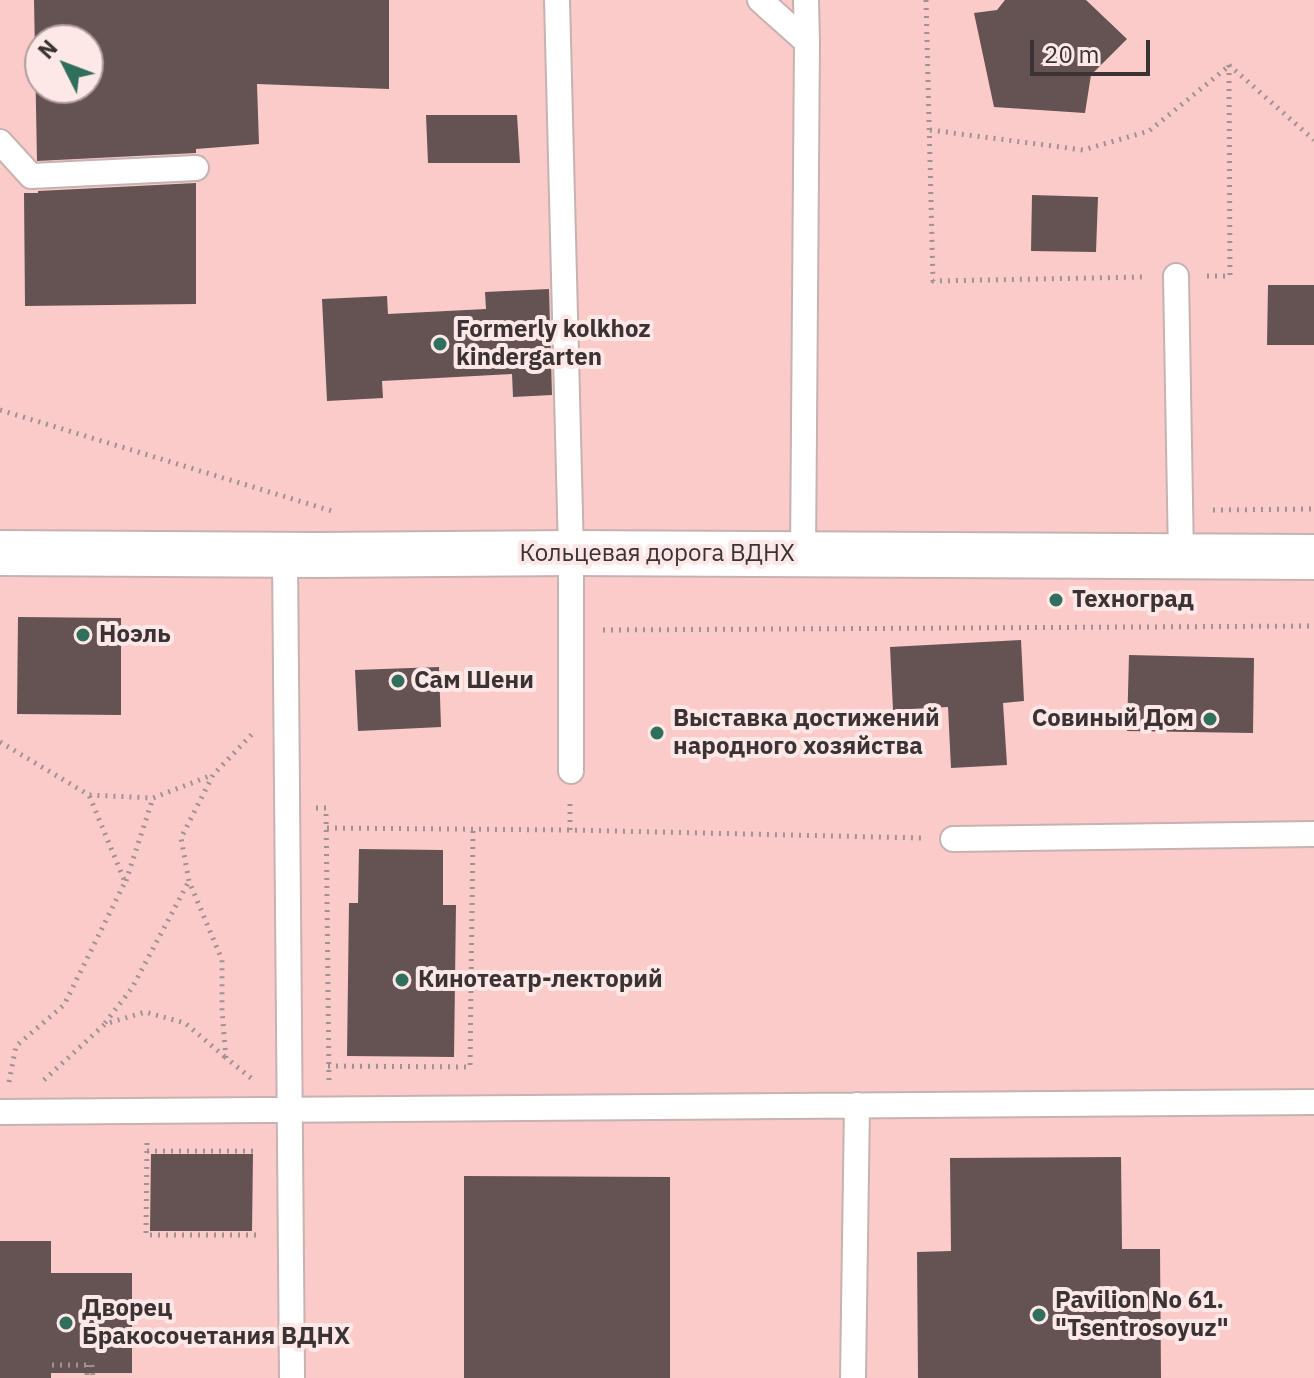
<!DOCTYPE html>
<meta charset="utf-8">
<style>
body{margin:0}
#map{position:relative;width:1314px;height:1378px;overflow:hidden;background:#fde8e7;font-family:"IBM Plex Sans",sans-serif}
canvas{display:block}
.north{position:absolute;left:24px;top:24px;width:80px;height:80px;box-sizing:border-box;background:#fde8e7;border:2px solid #afa09f;border-radius:50%;rotate:312deg;font-size:22px;font-weight:700;line-height:32px;text-align:center;color:#3b3333}
.north::after{content:'';display:block;margin:auto;width:28px;height:36px;background:#306f5c;clip-path:polygon(50% 0,100% 100%,50% 72%,0 100%)}
.scale{position:absolute;left:1030px;top:40px;width:120px;height:36px;box-sizing:border-box;border:4px solid #3b3333;border-top:0;padding-left:10px;font-size:24px;line-height:28px;white-space:nowrap;color:#3b3333;-webkit-text-stroke:6px #fde8e7;paint-order:stroke}
</style>
<div id="map">
<canvas width="1314" height="1378"></canvas>
<div class="north">N</div>
<div class="scale">20 m</div>
</div>
<script>
const ctx = document.querySelector('canvas').getContext('2d');
ctx.lineJoin = 'round';
function paint(path, color) {
  ctx.fillStyle = color;
  ctx.fill(path, 'evenodd');
}
function trace(path, color, width, dash) {
  ctx.strokeStyle = color;
  ctx.lineWidth = width;
  ctx.lineCap = dash ? 'butt' : 'round';
  ctx.setLineDash(dash || []);
  ctx.stroke(path);
}
function write(font, color, halo, rows, align = 'center') {
  ctx.font = font + ' "IBM Plex Sans",sans-serif';
  ctx.lineWidth = 8;
  ctx.setLineDash([]);
  ctx.textBaseline = 'middle';
  ctx.strokeStyle = halo;
  ctx.fillStyle = color;
  for (const [text, x, y, turn = 0] of rows) {
    ctx.save();
    ctx.translate(x, y);
    ctx.rotate((+turn || 0) * Math.PI / 180);
    ctx.textAlign = isNaN(turn) ? turn : align;
    if (halo) ctx.strokeText(text, 0, 0);
    ctx.fillText(text, 0, 0);
    ctx.restore();
  }
}
const green = new Path2D(`
 M0,0h1314v1378h-1314zM40,40h48v48h-48z`);
const building = new Path2D(`
 M34,0h355v89l-132,-5 2,60 -63,5v4l-159,8zM40,40h48v48h-48z
 M1005,0h81l41,39 -36,36 -6,38 -91,-6 -20,-94 23,-3z
 M426,115h91l3,48h-92z
 M196,183v121l-171,2 -1,-113h14v-2z
 M1032,195l66,2 -2,55 -65,-1z
 M1268,285h46v60h-47z
 M549,289l3,106 -39,2 -1,-23 -130,7 1,17 -56,3 -5,-102 65,-3 1,18 98,-5 -1,-17z
 M18,617l103,1v97l-104,-1z
 M1021,640l3,61 -21,2 4,62 -56,3 -3,-61 -55,3 -3,-63z
 M1129,655l125,3 -1,75 -126,-2z
 M439,667l2,60 -83,4 -3,-61z
 M359,849l84,1v55h13l-2,152 -107,-1 2,-153h9z
 M151,1154h102l-1,77h-102z
 M1121,1157l1,92h38l1,129h-243l-1,-126 34,-1 -1,-93z
 M464,1176l206,1v201h-206z
 M0,1241h51v32h81v100h-81v5h-51z`);
const path = new Path2D(`
 M926,0l7,281 212,-4
 M1229,65l85,75
 M930,130l153,20 66,-19 80,-65
 M1207,276h23l-1,-211
 M0,410l332,101
 M1213,510l101,-1
 M603,630l711,-4
 M0,742l89,53 64,3 59,-23
 M316,808h10l3,272
 M327,828l243,2 352,8
 M570,830v-27
 M126,881l27,-83
 M105,1023l27,-35 57,-107
 M328,1066l142,1 3,-237
 M251,1078l-25,-20 -4,-47v-51l-33,-79 -8,-43 32,-63 41,-43
 M44,1080l61,-56 40,-12 40,11 40,34
 M9,1082l7,-36 48,-41 61,-123 -36,-87
 M147,1143l-1,92h115
 M147,1151h109v2
 M52,1365h40l1,13
 M87,1365v13`);
const service = new Path2D(`
 M557,0l14,553v218
 M760,0l47,42 -4,513
 M806,0l1,42
 M0,142l31,34 165,-8
 M1176,276l5,281
 M285,555l7,823
 M953,839l361,-5
 M0,1112l1314,-10
 M853,1378l4,-273`);
const minor = new Path2D(`
 M0,553l318,2 253,-2 743,4`);
const markers = [
 [440,344,8,"#306f5c"],
 [1056,600,8,"#306f5c"],
 [83,635,8,"#306f5c"],
 [398,681,8,"#306f5c"],
 [1210,719,8,"#306f5c"],
 [657,733,8,"#306f5c"],
 [402,980,8,"#306f5c"],
 [1039,1315,8,"#306f5c"],
 [66,1323,8,"#306f5c"]
];
const poiNames = [
 ["Formerly kolkhoz",456,330],
 ["kindergarten",456,358],
 ["Техноград",1072,600],
 ["Ноэль",99,635],
 ["Сам Шени",414,681],
 ["Выставка достижений",673,719],
 ["народного хозяйства",673,747],
 ["Совиный Дом",1194,719,"right"],
 ["Кинотеатр-лекторий",418,980],
 ["Pavilion No 61.",1055,1301],
 ["\"Tsentrosoyuz\"",1055,1329],
 ["Дворец",82,1309],
 ["Бракосочетания ВДНХ",82,1337]
];
const streetNames = [
 ["Кольцевая дорога ВДНХ",657,554]
];
paint(green, '#fbcbc9');
paint(building, '#645352');
trace(service, '#c5b2b1', 28);
trace(minor, '#c5b2b1', 48);
trace(path, '#a19292', 5, [2, 6]);
trace(service, '#fff', 24);
trace(minor, '#fff', 44);
for (const [x, y, r, color] of markers) {
  const dot = new Path2D();
  dot.arc(x, y, r, 0, 2 * Math.PI);
  ctx.fillStyle = color;
  ctx.fill(dot);
  trace(dot, '#fde8e7', 3);
}
write('bold 24px', '#3b3333', '#fde8e7', poiNames, 'left');
write('24px', '#3b3333', '#fde8e7', streetNames);
</script>
